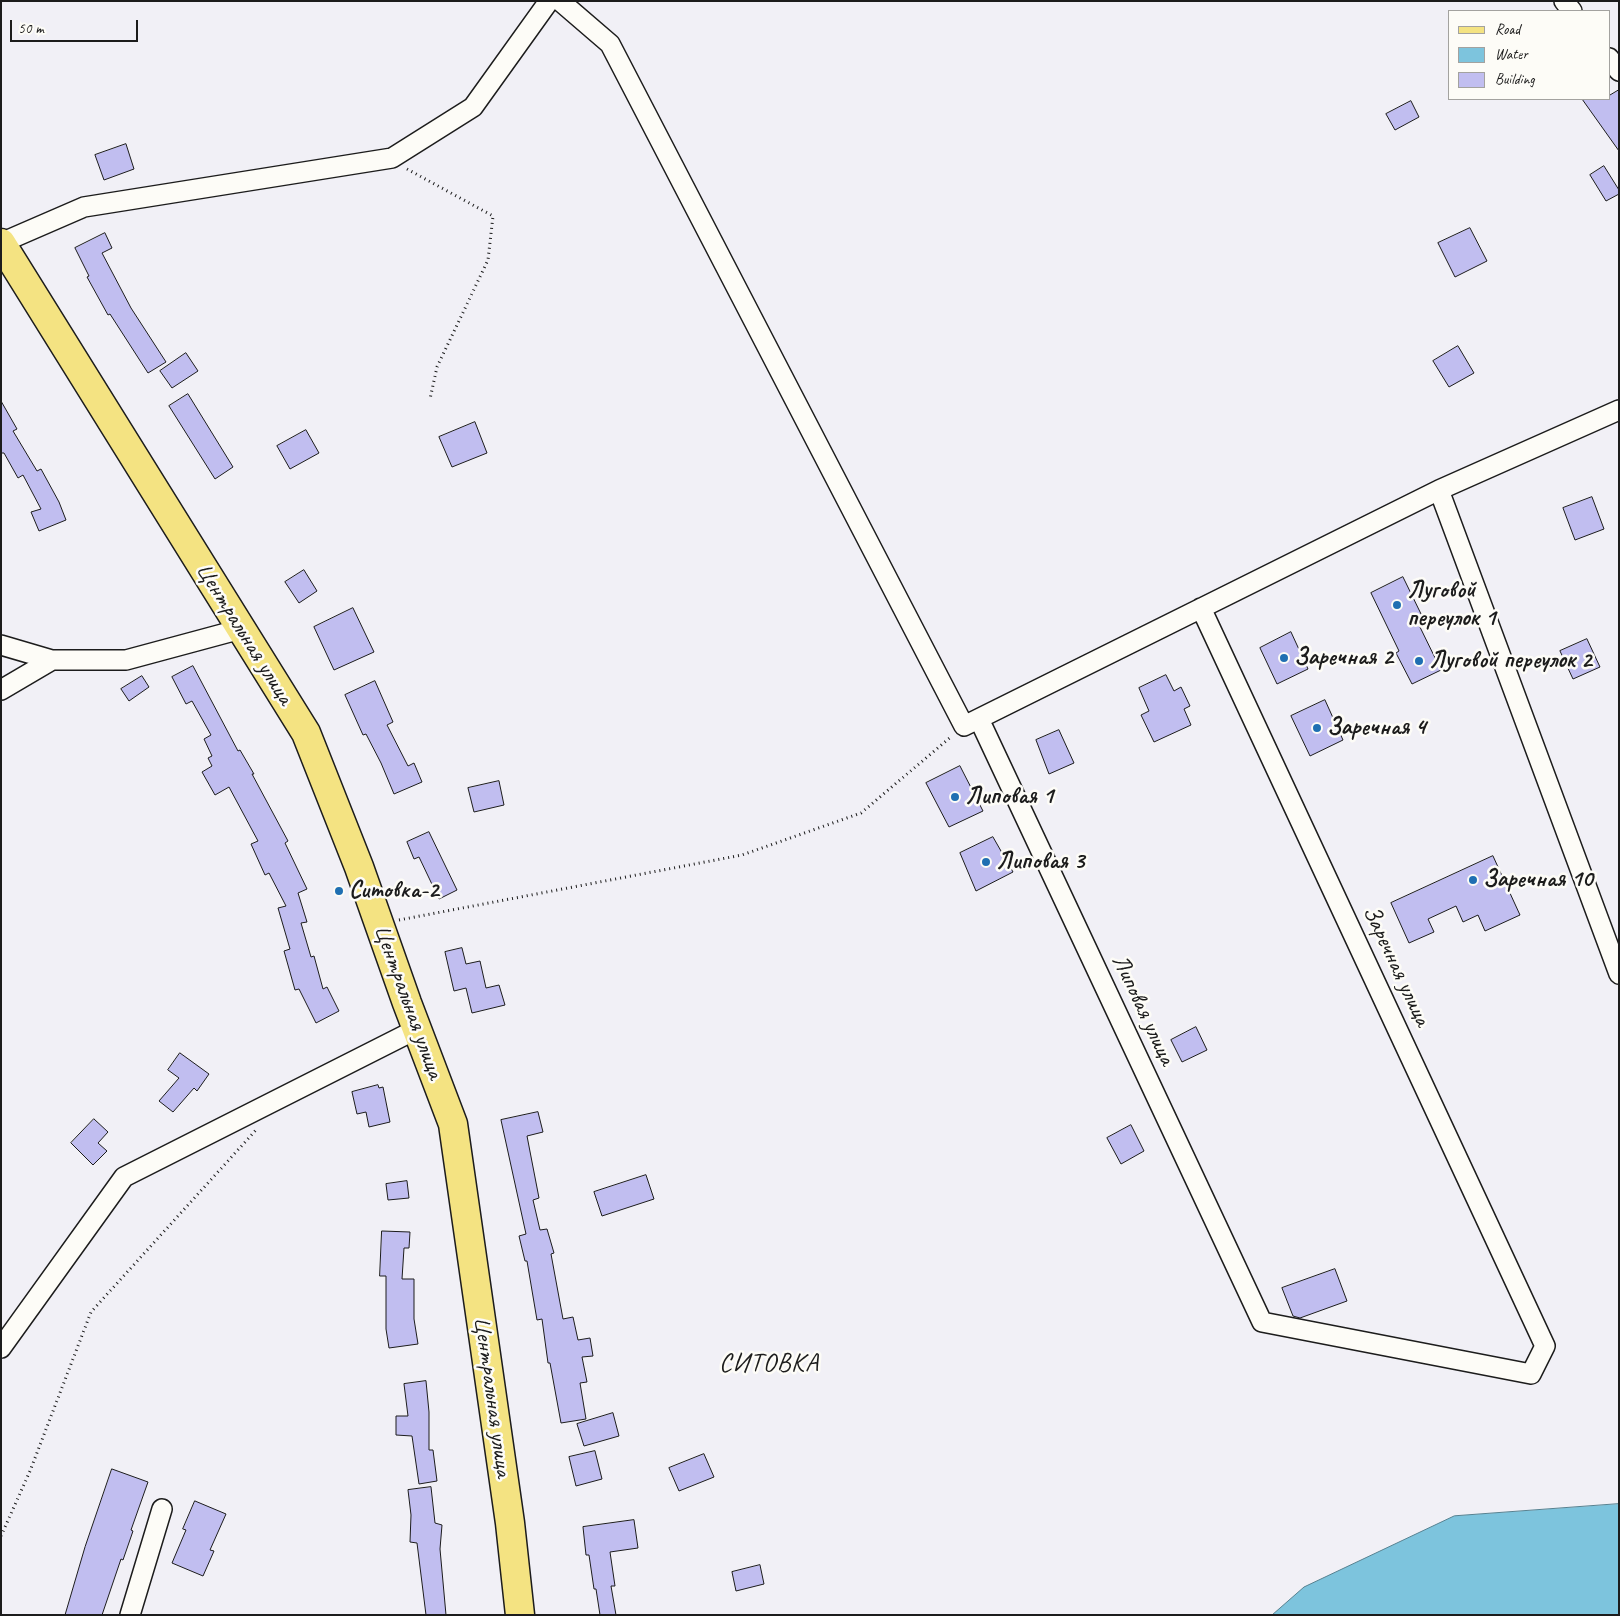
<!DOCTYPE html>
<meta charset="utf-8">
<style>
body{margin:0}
#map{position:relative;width:1620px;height:1616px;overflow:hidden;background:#f1f0f6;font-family:Caveat,sans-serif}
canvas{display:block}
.frame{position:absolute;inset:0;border:2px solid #1c1c1c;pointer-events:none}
.legend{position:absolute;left:1448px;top:10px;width:162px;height:90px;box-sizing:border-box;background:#fdfcf7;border:1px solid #a3a29f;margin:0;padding:6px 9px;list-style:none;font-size:15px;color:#1c1c1c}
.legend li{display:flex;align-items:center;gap:10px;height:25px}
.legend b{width:25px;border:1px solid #a3a29f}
.scale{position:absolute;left:10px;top:20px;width:128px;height:22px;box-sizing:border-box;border:2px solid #1c1c1c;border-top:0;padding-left:6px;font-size:15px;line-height:18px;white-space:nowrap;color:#1c1c1c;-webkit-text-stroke:4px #fdfcf7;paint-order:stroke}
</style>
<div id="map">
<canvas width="1620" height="1616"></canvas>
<div class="frame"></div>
<ul class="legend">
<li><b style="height:6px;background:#f4e382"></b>Road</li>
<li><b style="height:14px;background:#7dc4dd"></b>Water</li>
<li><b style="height:14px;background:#c1bef0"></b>Building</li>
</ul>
<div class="scale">50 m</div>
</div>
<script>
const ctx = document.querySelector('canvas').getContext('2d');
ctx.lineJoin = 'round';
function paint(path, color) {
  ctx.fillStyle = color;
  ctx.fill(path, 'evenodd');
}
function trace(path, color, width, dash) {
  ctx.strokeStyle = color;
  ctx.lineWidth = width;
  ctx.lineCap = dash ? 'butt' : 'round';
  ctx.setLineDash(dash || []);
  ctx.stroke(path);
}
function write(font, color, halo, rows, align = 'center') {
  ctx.font = font + ' Caveat,sans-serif';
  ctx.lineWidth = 5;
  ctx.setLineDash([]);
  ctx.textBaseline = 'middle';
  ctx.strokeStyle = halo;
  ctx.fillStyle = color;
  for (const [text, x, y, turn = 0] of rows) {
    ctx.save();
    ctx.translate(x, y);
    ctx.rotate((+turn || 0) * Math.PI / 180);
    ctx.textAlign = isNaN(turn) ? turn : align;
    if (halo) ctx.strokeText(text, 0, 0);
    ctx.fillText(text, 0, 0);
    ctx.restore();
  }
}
const water = new Path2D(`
 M1619,1504v111h-347l32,-28 150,-71z`);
const building = new Path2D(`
 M1619,90v61l-37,-52h27v-3z
 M1411,101l8,16 -24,13 -9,-16z
 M126,144l8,25 -30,11 -9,-25z
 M1604,166l15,24v4l-13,7 -16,-26z
 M1470,228l17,33 -32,16 -17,-34z
 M105,233l7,15 -10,5 29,55 35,54 -18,11 -38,-59 -2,1 -21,-38 2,-1 -14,-28z
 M1458,346l16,27 -25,14 -16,-26z
 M186,353l12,18 -26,17 -12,-17z
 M188,394l45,73 -18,12 -46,-73z
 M1,401l16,28 -4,2 24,40 4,-2 18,33 7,18 -27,11 -8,-19 10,-3 -18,-34 -5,3 -14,-25h-3z
 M475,422l12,31 -35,14 -13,-30z
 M306,430l13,23 -29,16 -13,-23z
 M1592,497l12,32 -29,11 -12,-32z
 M304,570l13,21 -18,12 -14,-21z
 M1403,577l20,41 -6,3 24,49 -29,14 -16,-31 3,-2 -28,-58z
 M353,608l21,44 -40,18 -20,-43z
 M1291,632l17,37 -31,15 -17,-36z
 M1587,639l13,28 -27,12 -13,-28z
 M193,666l45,85 2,-1 14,24h-2l36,67 -3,2 22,46 -9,4 9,29 -6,1 10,34 3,-1 9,33 4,-2 12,24 -23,12 -17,-34 -4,1 -11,-39 6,-2 -12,-41 8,-2 -17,-33 -4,2 -14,-31 7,-3 -29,-54 -14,8 -13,-23 10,-6 -4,-8 4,-2 -8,-17 7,-4 -19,-34 -6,3 -14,-27z
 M1166,675l8,16 7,-4 9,19 -6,3 7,16 -37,17 -13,-27 8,-4 -10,-23z
 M142,676l7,11 -20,14 -8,-12z
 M375,681l18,41 -6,3 21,41 6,-3 8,19 -28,12 -13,-31 -15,-29 -3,1 -18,-40z
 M1325,700l18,40 -33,16 -19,-40z
 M1059,730l15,33 -25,11 -13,-34z
 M960,766l23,45 -34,16 -23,-44z
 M499,781l5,24 -30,7 -6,-24z
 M429,832l28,58 -18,9 -20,-42 -5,2 -7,-17z
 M993,837l20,35 -37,19 -16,-38z
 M1493,856l27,59 -35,16 -7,-16 -15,7 -7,-16 -28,13 6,13 -25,11 -18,-40z
 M462,948l4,16 14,-3 6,27 13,-3 6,20 -33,8 -6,-25 -12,3 -9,-39z
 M1196,1027l11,23 -25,12 -11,-22z
 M180,1053l29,21 -12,17 -3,-3 -21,24 -14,-11 20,-23 -11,-8z
 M378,1085l1,3 4,-1 7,35 -21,5 -3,-15 -9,2 -5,-22z
 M538,1112l5,20 -16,4 12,62 -6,2 7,30 7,-1 7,24 -3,1 12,65 10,-2 5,23 12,-2 3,18 -11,1 5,25 -7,1 6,36 -25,4 -11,-60h-2l-6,-44 -5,1 -10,-59h-2l-6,-25 7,-2 -25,-114z
 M94,1119l14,13 -10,11 9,8 -14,14 -22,-22z
 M1131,1125l13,26 -23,13 -14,-26z
 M646,1175l8,24 -52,17 -8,-24z
 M407,1181l2,17 -21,2 -2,-16z
 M382,1231l28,1 -1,16h-5l-2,31h12v40l4,25 -29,4 -3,-19v-53h-6z
 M1335,1269l12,32 -47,17 -7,-2 -11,-28z
 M426,1381l3,31v38h4l4,31 -18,3 -7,-48 -16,-1v-19h12l-4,-32z
 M613,1413l6,23 -35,10 -7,-22z
 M595,1451l7,28 -26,7 -7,-29z
 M704,1454l10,23 -35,14 -10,-23z
 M112,1469l36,13 -17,48 2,1 -10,29 -2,-1 -19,56h-37l20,-68z
 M431,1487l4,36 7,2 -2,24 6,66h-20l-9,-72 -7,-1 1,-27 -3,-25z
 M195,1501l31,13 -16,36 4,1 -11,25 -31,-13 14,-33 -3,-1z
 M634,1520l4,28 -28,4 5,34h-4l5,29h-16l-4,-26h-2l-5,-34h-3l-3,-28z
 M760,1565l4,19 -28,7 -4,-19z`);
const path = new Path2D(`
 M407,169l86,47 -5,44 -51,107 -7,32
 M399,920l343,-65 119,-42 91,-77
 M1,1536l29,-65 61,-159 165,-182`);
const minor = new Path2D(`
 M560,1l50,43 354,682 475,-236 180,-80
 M1564,1l8,10
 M1609,58l10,13
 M1,243l83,-36 308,-49 81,-51 76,-106
 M1439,490l180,484
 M1,645l51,15h74l115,-31
 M1,690l51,-30
 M979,719l283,603 269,52 14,-28 -344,-738
 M1,1348l123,-171 293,-148
 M130,1615l32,-106`);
const primary = new Path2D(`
 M1,243l305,490 53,134 48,136 46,121 57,399 10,92`);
const markers = [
 [1397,605,5,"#1f6fb2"],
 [1284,658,5,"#1f6fb2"],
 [1419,661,5,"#1f6fb2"],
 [1317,728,5,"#1f6fb2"],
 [955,797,5,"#1f6fb2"],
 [986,862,5,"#1f6fb2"],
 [1473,880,5,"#1f6fb2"],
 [339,891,5,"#1f6fb2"]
];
const poiNames = [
 ["Луговой",1407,591],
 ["переулок 1",1407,619],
 ["Заречная 2",1294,658],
 ["Луговой переулок 2",1429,661],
 ["Заречная 4",1327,728],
 ["Липовая 1",965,797],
 ["Липовая 3",996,862],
 ["Заречная 10",1483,880],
 ["Ситовка-2",349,891]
];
const streetNames = [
 ["Центральная улица",244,634,58],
 ["Заречная улица",1396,966,65],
 ["Центральная улица",408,1002,70],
 ["Липовая улица",1143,1010,65],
 ["Центральная улица",492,1397,82]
];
const quarterNames = [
 ["СИТОВКА",769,1364]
];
paint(water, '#7dc4dd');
trace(water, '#568190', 1);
paint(building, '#c1bef0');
trace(building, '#1c1c1c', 1);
trace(minor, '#1c1c1c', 22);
trace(primary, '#1c1c1c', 31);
trace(path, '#1c1c1c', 3, [1, 4]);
trace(minor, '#fdfcf7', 19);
trace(primary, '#f4e382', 28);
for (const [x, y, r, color] of markers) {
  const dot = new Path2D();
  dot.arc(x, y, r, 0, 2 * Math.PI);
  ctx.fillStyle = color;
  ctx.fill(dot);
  trace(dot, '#fdfcf7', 2);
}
write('bold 24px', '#1c1c1c', '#fdfcf7', poiNames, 'left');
write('24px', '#1c1c1c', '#fdfcf7', streetNames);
ctx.letterSpacing = '1px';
write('26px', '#1c1c1c', '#fdfcf7', quarterNames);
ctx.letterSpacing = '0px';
</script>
